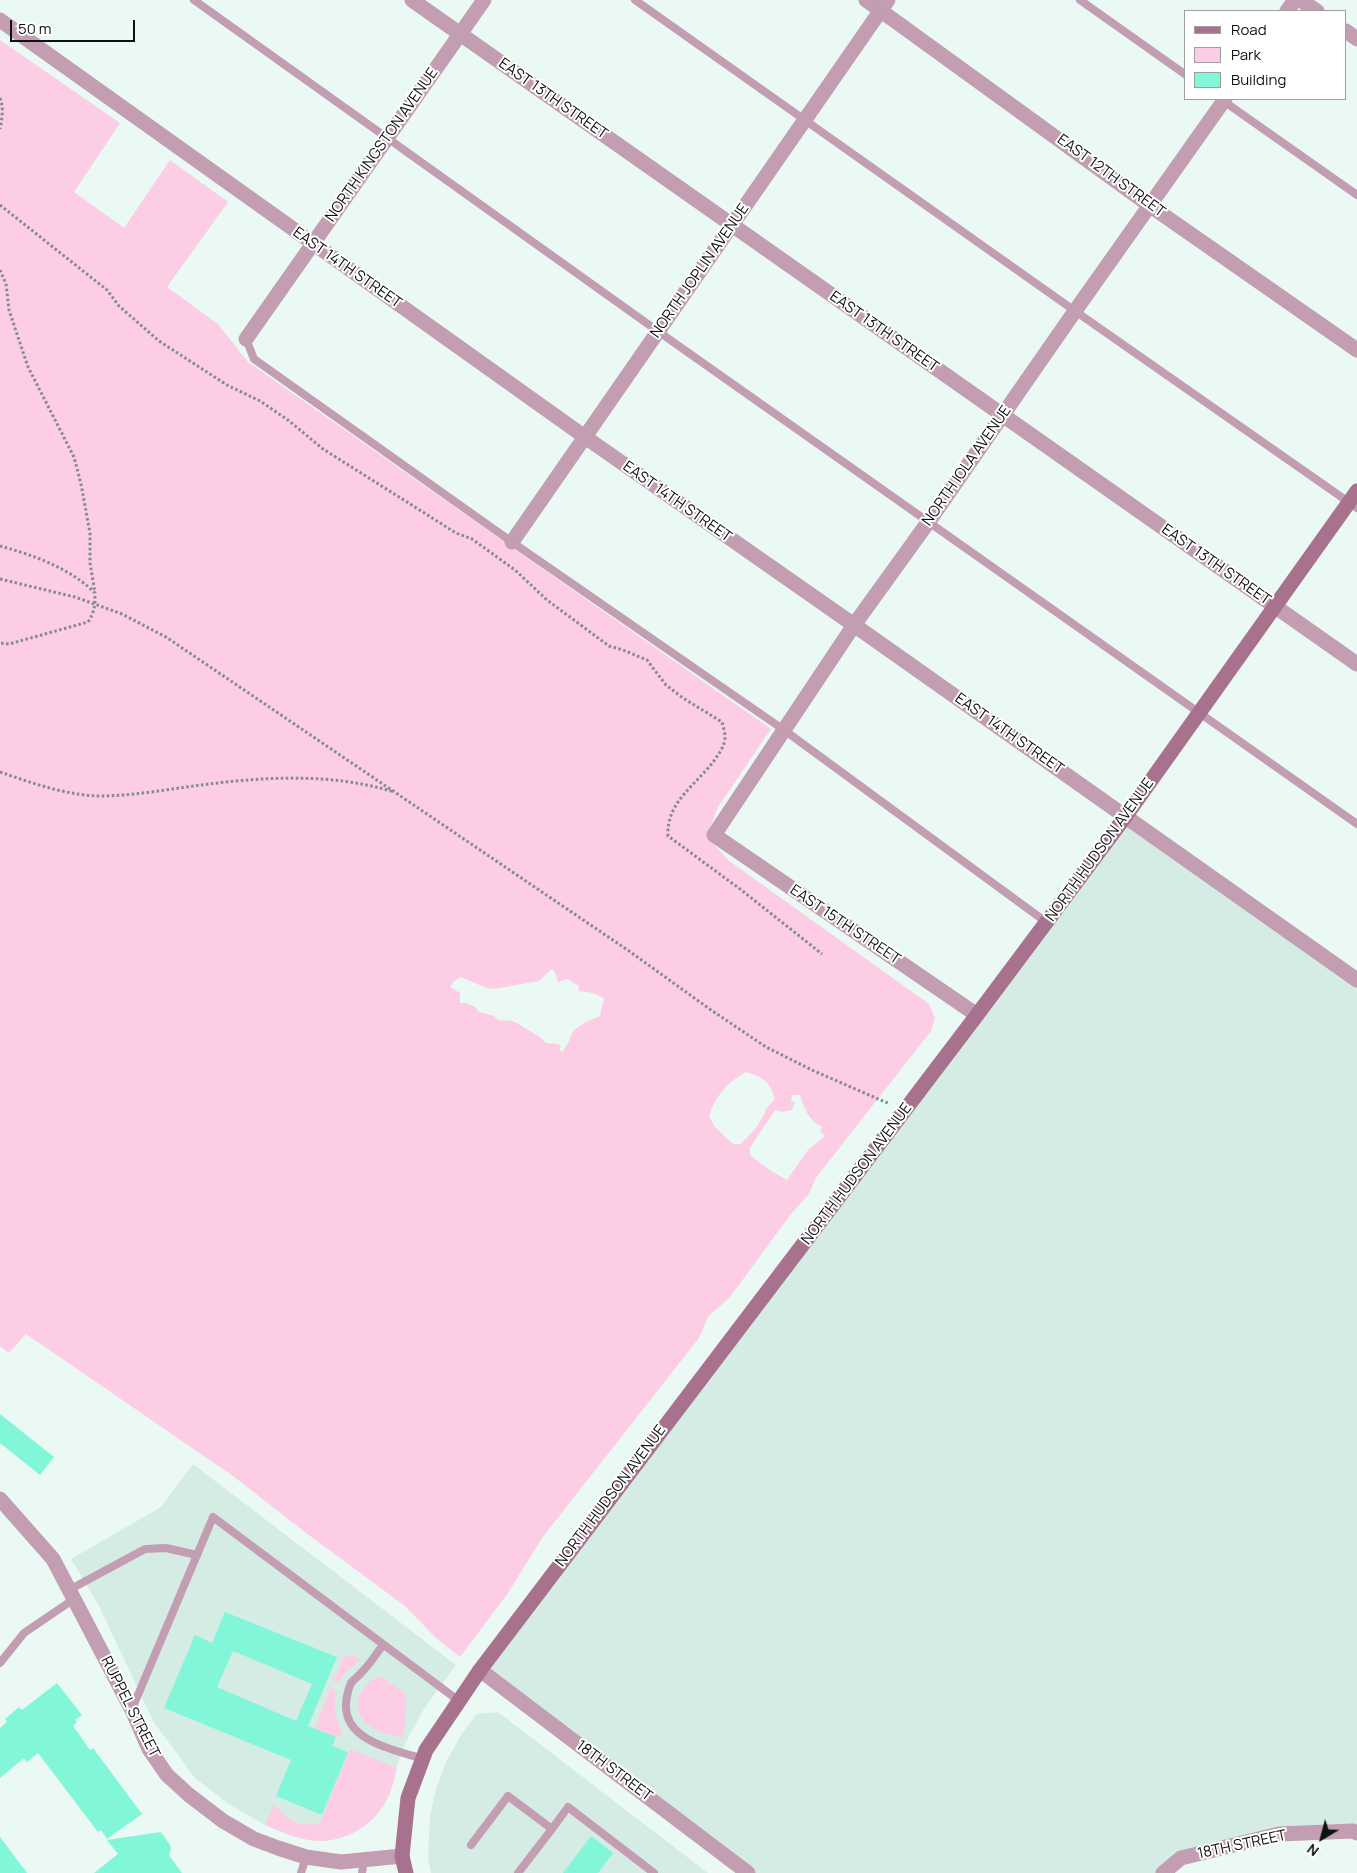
<!DOCTYPE html>
<style>
body{margin:0}
#map{position:relative;width:1357px;height:1873px;overflow:hidden;background:#eaf9f4;font-family:Manrope,sans-serif}
canvas{display:block}
.legend{position:absolute;left:1184px;top:10px;width:162px;height:90px;box-sizing:border-box;background:#fff;border:1px solid #9ea09f;margin:0;padding:6px 9px;list-style:none;font-size:15px;color:#0d1210}
.legend li{display:flex;align-items:center;gap:10px;height:25px}
.legend b{width:25px;border:1px solid #9ea09f}
.north{position:absolute;left:1297px;top:1813px;width:50px;height:50px;-webkit-text-stroke:4px #fff;paint-order:stroke;rotate:217deg;font-size:14px;font-weight:700;line-height:20px;text-align:center;color:#0d1210}
.north::after{content:'';display:block;margin:auto;width:18px;height:22px;background:#0d1210;clip-path:polygon(50% 0,100% 100%,50% 72%,0 100%)}
.scale{position:absolute;left:10px;top:20px;width:125px;height:22px;box-sizing:border-box;border:2px solid #0d1210;border-top:0;padding-left:6px;font-size:15px;line-height:18px;white-space:nowrap;color:#0d1210;-webkit-text-stroke:4px #fff;paint-order:stroke}
</style>
<div id="map">
<canvas width="1357" height="1873"></canvas>
<ul class="legend">
<li><b style="height:6px;background:#a8728f"></b>Road</li>
<li><b style="height:14px;background:#fccde5"></b>Park</li>
<li><b style="height:14px;background:#82f6d8"></b>Building</li>
</ul>
<div class="north">N</div>
<div class="scale">50 m</div>
</div>
<script>
const ctx = document.querySelector('canvas').getContext('2d');
ctx.lineJoin = 'round';
function paint(path, color) {
  ctx.fillStyle = color;
  ctx.fill(path, 'evenodd');
}
function trace(path, color, width, dash) {
  ctx.strokeStyle = color;
  ctx.lineWidth = width;
  ctx.lineCap = dash ? 'butt' : 'round';
  ctx.setLineDash(dash || []);
  ctx.stroke(path);
}
function write(font, color, halo, rows, align = 'center') {
  ctx.font = font + ' Manrope,sans-serif';
  ctx.lineWidth = 4;
  ctx.setLineDash([]);
  ctx.textBaseline = 'middle';
  ctx.strokeStyle = halo;
  ctx.fillStyle = color;
  for (const [text, x, y, turn = 0] of rows) {
    ctx.save();
    ctx.translate(x, y);
    ctx.rotate((+turn || 0) * Math.PI / 180);
    ctx.textAlign = isNaN(turn) ? turn : align;
    if (halo) ctx.strokeText(text, 0, 0);
    ctx.fillText(text, 0, 0);
    ctx.restore();
  }
}
const built = new Path2D(`
 M1125,817l232,163v853l-78,1 -98,24 -18,15h-415l-268,-203z
 M193,1464l263,201 -32,44 -17,31 -6,14 -14,45 -8,13 -11,11 -15,10 -17,6 -16,2 -18,-3 -20,-6 -17,-7 -38,-22 -33,-26 -41,-56 -55,-117 -27,-45 90,-52z
 M498,1712l210,161h-277l-3,-14 2,-43 6,-27 10,-27 15,-27 16,-21z`);
const green = new Path2D(`
 M0,40l120,83 -46,69 50,36 46,-68 58,42 -61,85 51,37 30,38 523,367 -53,78 -8,21v12l18,20 201,144 6,14 -4,13 -116,148 -6,15 -18,20 -61,83 -22,20 -9,21 -157,200 -34,55 -48,64 -24,-19 -31,-32 -99,-73 -73,-57 -207,-142 -17,19 -9,-7zM552,969l3,3 3,10 9,-3 12,7 -1,5 15,2 11,5 -4,18c-9,4 -24,9 -28,18 -3,7 -5,12 -10,18l-3,-2 2,-4 -3,-2 -12,-1 -6,-6 -27,-16 -15,-1 -4,-4 -15,-4 -4,-5 -9,-4h-6v-10l-10,-6 4,-6 7,-4 28,12 10,-1 40,-7zM746,1072c16,5 24,9 29,27l-10,11v3l-9,15 -15,16h-8l-18,-17 -6,-11c6,-19 19,-35 37,-44zM792,1095h8c5,15 8,24 22,32l-2,5 5,4 -17,14 -21,30 -19,-11 -18,-14v-7l25,-38 7,2 10,-2 3,-9h-4z
 M345,1655l5,2 4,-2 7,5 -14,10 -8,12h-6z
 M377,1677h5l24,17v20l-3,24c-12,-4 -25,-6 -34,-13 -20,-14 -10,-39 8,-48z
 M331,1687l5,4c-3,15 -1,29 7,41l-6,5 -22,-9z
 M350,1749l47,19c-3,11 -5,23 -11,33 -13,24 -39,40 -66,40 -19,0 -38,-9 -55,-16l9,-21c11,16 26,24 46,19z`);
const building = new Path2D(`
 M0,1414l54,43 -14,18 -40,-32z
 M225,1612l112,45 -29,69 28,11 -4,9 16,6 -26,63 -46,-19 15,-36 -127,-52 31,-73 17,8zM233,1651l79,33 -16,37 -79,-34z
 M57,1683l25,32 -7,5 2,2 -4,4 17,24 3,-2 49,66 -35,25 -6,-9 -3,2 -60,-79 -11,9 -3,-4 -24,20v-50l7,-6 -2,-3 14,-12 3,3z
 M161,1832l9,13 1,3 -2,7 13,18h-88l24,-19 -11,-14z
 M591,1836l22,17 -15,20h-35z
 M0,1837l27,36h-27z`);
const path = new Path2D(`
 M0,98c4,10 2,21 0,31
 M0,205l107,85 12,16 40,35 68,44 33,16 28,19 35,29 133,84 16,6 43,31 32,30 62,46 14,4 24,10 19,25 17,13 39,24c1,4 3,10 3,15 0,8 -5,15 -9,21 -18,26 -50,43 -48,78l72,53 82,65
 M0,270l6,14 3,26 19,57 46,90 7,27 9,49v30l5,30
 M0,546c33,9 70,22 95,47 0,11 0,19 -7,29l-79,22 -9,-1
 M0,579l75,18 47,17 44,23 463,314 82,59 55,37 48,24 76,33
 M0,772c32,11 65,23 99,24 32,0 64,-6 95,-10 65,-9 136,-14 200,6`);
const service = new Path2D(`
 M194,0l465,332 698,492
 M635,0l440,311 282,197
 M1080,0l106,75
 M1222,100l135,95
 M246,339l8,20 258,183 272,188 262,192
 M69,1590l76,-41 21,-1 31,7
 M383,1645c-7,9 -13,19 -21,27 -3,4 -8,7 -11,11 -3,7 -5,16 -5,23 0,36 50,44 77,53
 M0,1663l24,-30 50,-34
 M132,1709l81,-192 246,184
 M471,1845l37,-49 44,33 16,-22 86,66
 M301,1873l5,-16
 M362,1873l2,-13
 M518,1873l34,-44`);
const minor = new Path2D(`
 M412,0l945,664
 M866,0l283,205 208,145
 M1300,0l17,11
 M1287,11l8,-11
 M0,20l585,417 269,188 503,355
 M1346,31l11,8
 M246,339l238,-339
 M512,542l369,-532
 M977,1015l-263,-180 140,-210 75,-104 146,-210 150,-212
 M480,1670l268,203
 M1163,1873l18,-15 98,-24 74,-3 4,2`);
const tertiary = new Path2D(`
 M881,10l7,-10
 M0,1499l53,60 79,151 17,39 18,26 22,20 34,26 31,18 24,9 28,9 35,5 61,-6`);
const secondary = new Path2D(`
 M406,1873l-4,-17 6,-58 18,-48 54,-80 497,-655 148,-198 232,-326`);
const streetNames = [
 ["EAST 13TH STREET",553,99,35],
 ["NORTH KINGSTON AVENUE",382,145,-55],
 ["EAST 12TH STREET",1111,176,36],
 ["EAST 14TH STREET",347,268,35],
 ["NORTH JOPLIN AVENUE",700,271,-55],
 ["EAST 13TH STREET",884,332,35],
 ["NORTH IOLA AVENUE",967,466,-55],
 ["EAST 14TH STREET",677,502,35],
 ["EAST 13TH STREET",1216,565,35],
 ["EAST 14TH STREET",1009,734,35],
 ["NORTH HUDSON AVENUE",1100,850,-54],
 ["EAST 15TH STREET",845,925,34],
 ["NORTH HUDSON AVENUE",857,1174,-53],
 ["NORTH HUDSON AVENUE",611,1496,-53],
 ["RUPPEL STREET",130,1707,63],
 ["18TH STREET",614,1771,37],
 ["18TH STREET",1242,1845,-12]
];
paint(built, '#d5ece5');
paint(green, '#fccde5');
paint(building, '#82f6d8');
trace(path, '#828c89', 3, [2.5, 2.5]);
trace(service, '#c39db1', 8);
trace(minor, '#c39db1', 15);
trace(tertiary, '#c39db1', 15);
trace(secondary, '#a8728f', 15);
write('15px', '#0d1210', '#fff', streetNames);
</script>
